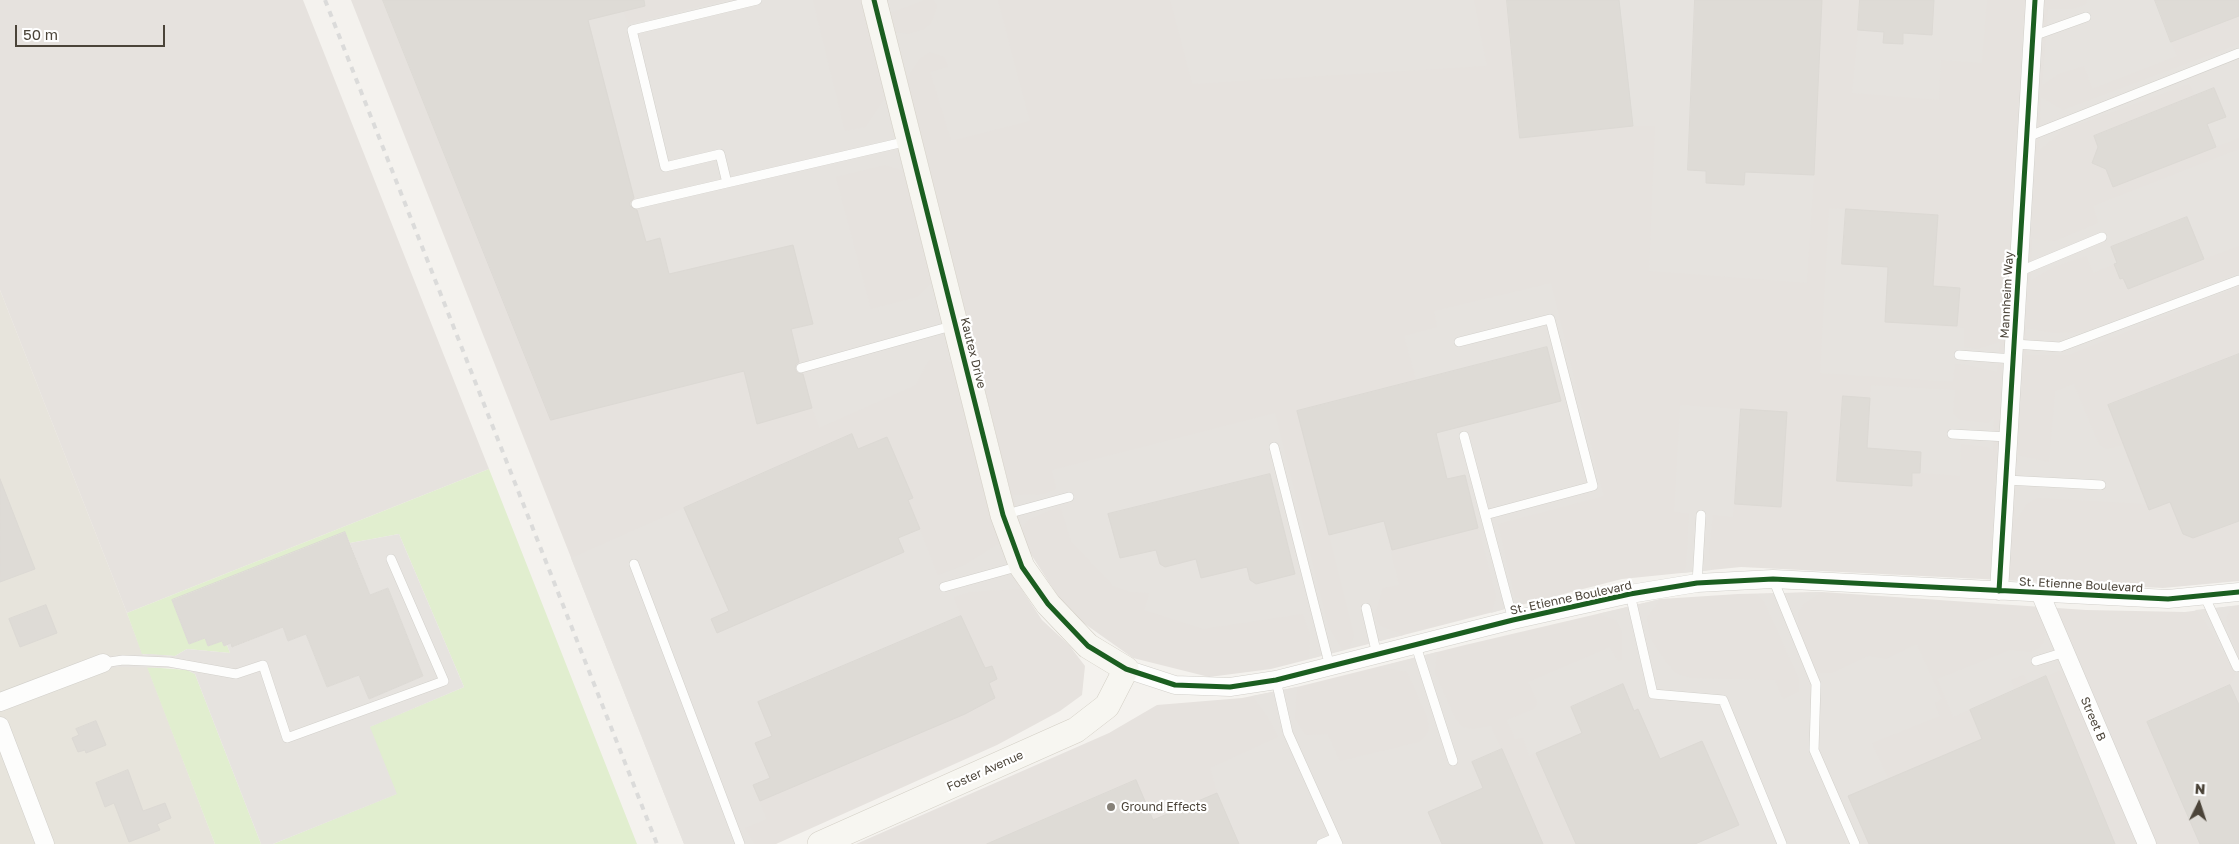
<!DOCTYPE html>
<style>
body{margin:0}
#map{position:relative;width:2239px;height:844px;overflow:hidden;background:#f4f2ee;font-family:"Golos Text",sans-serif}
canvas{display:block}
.north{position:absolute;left:2174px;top:779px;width:50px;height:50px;-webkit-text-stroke:4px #fff;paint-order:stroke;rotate:4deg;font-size:14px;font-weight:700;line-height:20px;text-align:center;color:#4b4439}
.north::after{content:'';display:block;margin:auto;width:18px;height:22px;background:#4b4439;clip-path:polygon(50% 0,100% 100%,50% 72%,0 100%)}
.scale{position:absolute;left:15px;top:25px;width:150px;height:22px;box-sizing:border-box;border:2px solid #4b4439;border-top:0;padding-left:6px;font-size:15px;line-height:18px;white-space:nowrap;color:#4b4439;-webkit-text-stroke:4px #fff;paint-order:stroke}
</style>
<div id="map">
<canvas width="2239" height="844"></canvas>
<div class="north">N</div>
<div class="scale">50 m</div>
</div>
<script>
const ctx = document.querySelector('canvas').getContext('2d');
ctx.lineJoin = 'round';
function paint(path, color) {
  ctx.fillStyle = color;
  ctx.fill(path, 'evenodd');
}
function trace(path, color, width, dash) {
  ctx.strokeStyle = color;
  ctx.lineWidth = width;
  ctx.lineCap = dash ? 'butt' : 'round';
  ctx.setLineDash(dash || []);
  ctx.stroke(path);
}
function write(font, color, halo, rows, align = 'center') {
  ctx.font = font + ' "Golos Text",sans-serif';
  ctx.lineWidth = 4.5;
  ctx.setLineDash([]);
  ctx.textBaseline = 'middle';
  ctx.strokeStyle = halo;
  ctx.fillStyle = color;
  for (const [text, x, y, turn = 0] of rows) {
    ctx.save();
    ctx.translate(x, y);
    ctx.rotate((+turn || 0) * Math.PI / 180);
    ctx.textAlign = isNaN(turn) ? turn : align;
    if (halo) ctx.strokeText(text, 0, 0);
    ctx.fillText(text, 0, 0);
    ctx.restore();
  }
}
const residential = new Path2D(`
 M0,290l127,323 88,231h-215z`);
const industrial = new Path2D(`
 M0,0h303l186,469 -362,144 -127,-323z
 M351,0h510l129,515 25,64 27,41 27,25 16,21 -3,29 -22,16 -63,34 -221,99h-92z
 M887,0h1352v581l-76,7 -422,-21 -119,12 -351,90 -62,8 -76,-19 -65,-46 -45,-70z
 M1822,592l264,18 99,2 54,-7v239h-1383l253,-111 48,-28 85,-7 55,-11 168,-42 196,-46 77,-5z`);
const green = new Path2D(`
 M489,469l148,375h-364l123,-50 -27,-67 95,-40 -65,-153 -49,9 -5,-11 -173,68 17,44 16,-6 3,8 14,-5 2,5 3,-1 3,8 -43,-4 -12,7 -33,-2 -15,-41z
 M147,667l40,3 8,4 66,170h-46z`);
const parking = new Path2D(`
 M726,0h87l32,131 20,-4 20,-30 19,74 -19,-6 -49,12 35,132 46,-12 15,-15 20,81 -6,-3h-17l-13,25 -97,43 -7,-20 -21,-79 22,-5 -20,-79 -124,29 -9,-36 -14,4 -58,-222 36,-9 4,13z
 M887,0h38l-35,13z
 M933,0h65l32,121 -79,20 -21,-69 18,-5 -4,-10 -14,-5 -10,7 -10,15 -2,7 -13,-49 13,2 14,-4 9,-7 6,-17z
 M1170,0h304l13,66 -295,18z
 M1619,0h76l-7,170 18,1v12l38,2 1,-13 69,3 -7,108 -158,-12 6,-145h-22z
 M1934,0h53l-5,63 -41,-3 -2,40 -87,-7 6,-63 26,2 -1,11 19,1 1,-11z
 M2087,0h68l22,56 -85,33 -8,-23 -25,8 -17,12 6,-77h25l12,-4z
 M2239,44v94l-23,9 -9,-23 19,-7 -11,-28 -20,7 -6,-12 -125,46 -25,21 2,-54 22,13z
 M2239,149v97l-35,13 -17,-42 -76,29 6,17 -24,10 -7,-17 -30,10 -25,14 1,-41 23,2 43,-18 -5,-17z
 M1829,208l17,1 -3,55 45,3 -3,55 79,6v19l13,2 23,-7 -3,30 -29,-7 -13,-1 -2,18 -133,-9z
 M2239,273v14l-170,68h-43v-27l28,5 31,-1z
 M1551,283l53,213 -106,28 17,73 14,5 -38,11 5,-16 -31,-122 -18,4 -12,-46 112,-86 -131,33 -12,-44 33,-9 -3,-16z
 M2074,384l25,60 7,5 17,-4 23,59 -109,-6 -10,6 -11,18 -2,-14 3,-53 32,7 6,-71z
 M1871,385l84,5 -2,22 7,8 27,3 7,-6 -1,36 -5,-6 -27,-3 -1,32 -40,-3 1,-21 -54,-4z
 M1680,405l61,4 -8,108 -20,-2 -4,36 2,19 -29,3 4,-7 3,-52 -15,-2z
 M1275,413l53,212 15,25 -34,9 1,-24 -7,-21 -100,15 -59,-19 5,-17 -19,-1 -17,-6 -42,-44 -11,-36 -32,14 -7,11 -8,-36 32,-1 11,-5 -4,-19zM1270,474l25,100 -39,10 -6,-4 -3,-13 -41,10 -6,-3 -4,-15 -31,8 -5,-3 -4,-14 -33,7 -4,-3 -11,-40z
 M684,508l45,103 -18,8 7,14 186,-81 -6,-14 22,-9 18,46 26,-10 37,-23 14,37 6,10 -52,3 -15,5 7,19 -203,86 14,34 -17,7 32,28 -34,14 14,34 -22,9 10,16h-71l-113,-286z
 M1384,521l15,64 -16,3 -8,29 6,9 23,9 -55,13 5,-13 -25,-100z
 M399,534l65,153 -94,40 27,67 -124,50h-12l-66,-170 -8,-4 -18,-2 -51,-1 -9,2 -4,-13 45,-2 25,2 12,-7 43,4 -3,-8 4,-2 2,4 50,-20 5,14 18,-7 21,53 32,-12 10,24 54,-23 -35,-88 -18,7 -20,-52z
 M1822,592l-18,12 -6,10v18l16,36 8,5h10l36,-17 18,3 31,-15 25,55 -7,4 5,13 -68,27 17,36 -41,17 21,48h-174l44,-19 -37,-84 -42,18 -22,-50 -4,2 -11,-27 -52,23 11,26 -53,23 -6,-18 -8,1 -9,-19 28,-11 3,-7 -9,-20 82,-35 8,14 4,-1v-27l-6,-13 -18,-6 63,-15 -14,19 3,19 15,23 12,14 14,4 84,2 8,19 16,-8v-11l-34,-76 -9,-10z
 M2233,606l-7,13 13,37v49l-9,-20 5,-11 -32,-55 -8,-9z
 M2045,632l22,44 -8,-5 -31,13 -4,-9 -13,5 4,10 -62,27 -16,-38 73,-29 20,2 8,-3 6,-8z
 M1437,652l-2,20 20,45 8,10 10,2 18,-3 11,23 -19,39 -55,24 14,32h-203l-22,-51 -7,-25 68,-31 -10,-19 -16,-22 45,-9 -2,31 11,17 22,-1 12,27 79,-19 7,-7 3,-7 -2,-10 -20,-46 -28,-5z`);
const building = new Path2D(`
 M383,0h261l1,6 -57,14 46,178 -4,4v4l7,4 9,32 14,-4 9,36 124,-29 20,79 -22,5 8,33 -3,2 -1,5 2,4 6,1 9,34 -55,16 -13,-53 -193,49z
 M1507,0h112l14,126 -113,12z
 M1695,0h127l-8,175 -69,-3 -1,13 -38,-2v-12l-18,-1z
 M1860,0h74l-2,35 -29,-2v11l-20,-1 1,-11 -26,-2z
 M2155,0h84v16l-68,26z
 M2214,88l12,29 -19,7 9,23 -103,40 -7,-18 -14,-6 6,-16 -4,-11z
 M1846,209l92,6 -5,71 27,2 -3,38 -72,-4 3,-55 -46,-3z
 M2187,217l17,42 -76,30 -5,-11 -3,1 -6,-15 3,-1 -6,-16z
 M1547,347l14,54 -125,32 11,46 18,-4 13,53 -86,22 -8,-29 -55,14 -32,-124z
 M2239,354v167l-46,17 -10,-4 -13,-32 -21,8 -41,-105z
 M1843,396l27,2 -3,50 54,4 -1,21h-8v13l-75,-5z
 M1741,409l46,3 -6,95 -46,-3z
 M852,434l6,15 29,-12 26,61 -5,2 12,29 -22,9 6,14 -187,81 -6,-14 18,-8 -45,-103z
 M1270,474l25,100 -39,10 -6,-4 -3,-13 -46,11 -5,-19 -31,8 -5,-3 -4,-14 -36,8 -12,-44z
 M0,479l35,90 -35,13z
 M345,532l25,63 18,-7 35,88 -54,23 -10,-24 -32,12 -21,-53 -18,7 -5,-14 -51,20 -1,-4 -7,3 -2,-5 -14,5 -3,-8 -16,6 -17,-44z
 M46,605l11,28 -37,14 -11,-28z
 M961,616l24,52 7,-2 5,13 -8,4 6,15 -30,16 -205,87 -7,-16 17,-7 -15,-35 17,-7 -14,-34z
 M2046,676l69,168h-246l-21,-48 134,-57 -12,-29z
 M1623,684l11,27 4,-2 22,50 42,-18 37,84 -44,19h-119l-40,-91 46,-20 -11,-26z
 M2230,685l9,20v139h-39l-53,-122z
 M96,721l10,24 -20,8 -1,-3 -7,2 -6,-14 7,-3 -3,-6z
 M1502,749l41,95h-101l-14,-32 55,-24 -11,-26z
 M128,770l15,41 22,-8 6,15 -14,6 3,6 -31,12 -15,-39 -9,4 -9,-24z
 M1136,780l17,40 64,-27 22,51h-252z`);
const lane = new Path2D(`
 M2033,36l53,-19
 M2027,137l212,-84
 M727,183l-7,-29 -55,13 -33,-137 125,-30
 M636,204l272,-63
 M2018,272l84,-35
 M1459,342l91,-23 43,167 -108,29
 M2014,344l46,3 179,-67
 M1959,355l54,4
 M801,368l154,-43
 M1952,434l56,3
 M1464,436l49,184
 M1274,447l56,220
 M2006,480l95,5
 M1003,515l66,-18
 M634,564l106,280
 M1773,579l43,105 -2,66 41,94
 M1697,583l4,-68
 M944,587l76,-21
 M1630,594l23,100 70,6 59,144
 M2204,595l33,72
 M1366,608l11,47
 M1416,646l37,115
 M2036,661l29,-9
 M103,663l20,-3 46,2 67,12 27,-9 24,73 157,-57 -53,-122
 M1276,680l12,53 50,111
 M1321,844l14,-6`);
const street = new Path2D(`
 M1999,591l36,-591
 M2040,593l107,251
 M1126,669l49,16 55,2 46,-7 237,-60 117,-26 67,-11 76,-4 395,20 71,-7
 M0,702l103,-39
 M0,726l45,118`);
const secondary = new Path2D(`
 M820,844l256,-114 31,-24 19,-37 -38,-23 -40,-42 -26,-37 -19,-52 -129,-515`);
const rail = new Path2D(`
 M325,0l332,844`);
const cycleway = new Path2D(`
 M874,0l129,515 19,52 26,37 40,42 38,23 49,16 55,2 46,-7 237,-60 117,-26 67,-11 76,-4 395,20 71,-7
 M1999,591l36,-591`);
const markers = [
 [1111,807,5,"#868178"]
];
const streetNames = [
 ["Mannheim Way",2007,295,-87],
 ["Kautex Drive",973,353,76],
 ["St. Etienne Boulevard",2081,585,3],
 ["St. Etienne Boulevard",1571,598,-12],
 ["Street B",2093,719,67],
 ["Foster Avenue",985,771,-24]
];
const poiNames = [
 ["Ground Effects",1121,807]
];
paint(residential, '#e7e4dc');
paint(industrial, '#e6e2de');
paint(green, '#e1eecf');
paint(parking, '#e6e3df');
paint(building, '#dedbd6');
trace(building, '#dcd9d4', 1);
trace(lane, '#d2d0cb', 10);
trace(street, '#d2d0cb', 19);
trace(secondary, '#d3cfc5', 26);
trace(lane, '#fdfdfc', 9);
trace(street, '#fdfdfc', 18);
trace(secondary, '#f7f6f1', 25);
trace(rail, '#dbdbda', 4, [6, 6]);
trace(cycleway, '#1b5e20', 5);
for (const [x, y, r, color] of markers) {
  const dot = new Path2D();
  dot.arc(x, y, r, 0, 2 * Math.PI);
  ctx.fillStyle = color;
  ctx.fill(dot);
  trace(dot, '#fff', 2);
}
write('12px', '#4b4439', '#fff', streetNames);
write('12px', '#4b4439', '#fff', poiNames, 'left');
</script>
